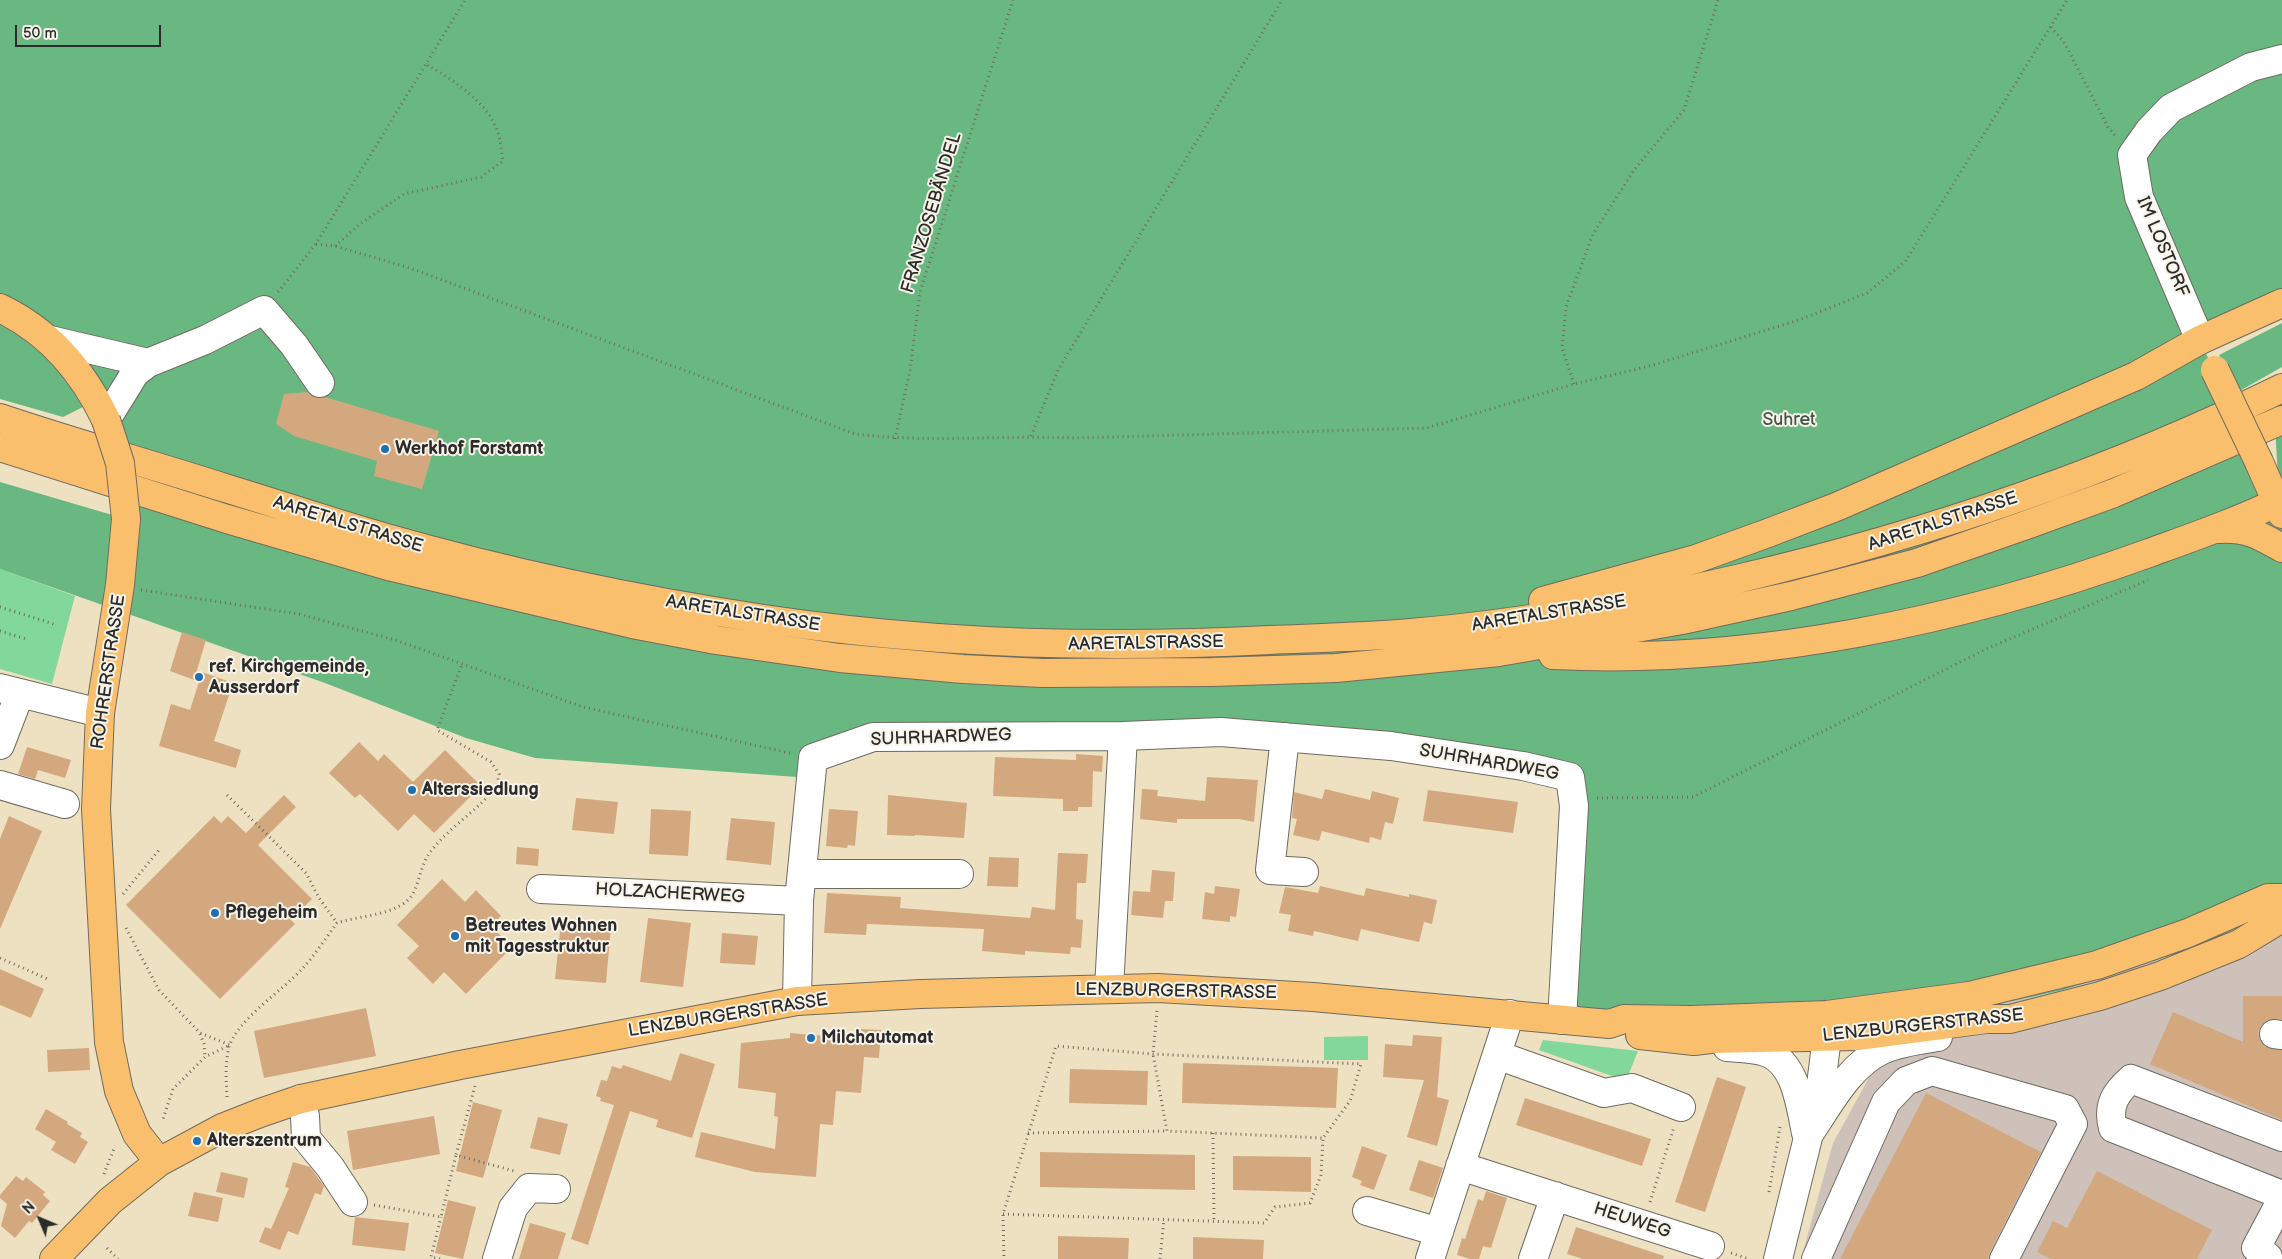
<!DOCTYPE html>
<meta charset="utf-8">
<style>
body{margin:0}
#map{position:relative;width:2282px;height:1259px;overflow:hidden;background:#eee1c1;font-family:"Balsamiq Sans",sans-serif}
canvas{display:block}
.north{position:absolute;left:15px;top:1194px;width:50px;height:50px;-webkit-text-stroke:4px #f7f3e8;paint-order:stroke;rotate:315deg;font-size:14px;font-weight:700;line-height:20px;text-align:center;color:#2b2b2b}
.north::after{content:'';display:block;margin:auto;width:18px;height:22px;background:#2b2b2b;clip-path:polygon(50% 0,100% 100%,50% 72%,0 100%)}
.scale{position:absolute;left:15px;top:25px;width:146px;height:22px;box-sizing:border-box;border:2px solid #2b2b2b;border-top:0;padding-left:6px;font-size:15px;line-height:18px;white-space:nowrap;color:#2b2b2b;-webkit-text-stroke:4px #f7f3e8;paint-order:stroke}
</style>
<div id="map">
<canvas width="2282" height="1259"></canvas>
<div class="north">N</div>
<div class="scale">50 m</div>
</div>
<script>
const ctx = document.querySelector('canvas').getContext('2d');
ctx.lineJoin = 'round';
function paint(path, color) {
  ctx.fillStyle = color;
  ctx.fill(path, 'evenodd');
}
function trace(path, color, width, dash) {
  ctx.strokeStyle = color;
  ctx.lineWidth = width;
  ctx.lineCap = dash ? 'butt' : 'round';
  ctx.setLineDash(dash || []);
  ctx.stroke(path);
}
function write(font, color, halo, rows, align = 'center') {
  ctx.font = font + ' "Balsamiq Sans",sans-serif';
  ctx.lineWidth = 4;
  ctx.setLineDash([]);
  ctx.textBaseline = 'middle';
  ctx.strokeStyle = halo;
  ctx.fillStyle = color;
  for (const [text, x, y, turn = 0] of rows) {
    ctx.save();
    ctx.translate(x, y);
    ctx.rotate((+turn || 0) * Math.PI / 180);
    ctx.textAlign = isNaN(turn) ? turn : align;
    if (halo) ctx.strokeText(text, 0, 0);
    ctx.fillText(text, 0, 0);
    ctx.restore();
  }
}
const industrial = new Path2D(`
 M2282,907v352h-481l32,-116 38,-69 60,-55 132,-29 118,-38z`);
const green = new Path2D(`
 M0,569l75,27 -23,88 -52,-15z
 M1368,1036v24h-44v-23z
 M1543,1040l95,11 -12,30 -87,-31z`);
const forest = new Path2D(`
 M0,0h2282v303l-82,38 82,173v393l-101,45 -118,38 -132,29 -369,1 8,-243 -179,-31 -447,-11 -131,23 -2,20 -276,-20 -69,-20 -141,-55 -325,-114v-87l126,37 -29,-119 -34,17 -63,-18z
 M2282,323v44l-46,26 -17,-38z
 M2282,420v57l-4,2 -3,-55z`);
const building = new Path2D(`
 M308,392l6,5h11l114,34 -17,58 -48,-13 3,-15 -83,-25 -18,-12 8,-30z
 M182,632l24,8 -12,40 -24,-9z
 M202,672l31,11 -19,58 27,9 -5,18 -77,-22 12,-42 19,6z
 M359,742l19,19 6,-7 29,28 32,-32 36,36 -47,47 -20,-19 -16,17 -38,-37 -5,4 -26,-25z
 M27,747l44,13 -6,18 -27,-8 -3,9 -17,-5z
 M1076,754l27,2 -1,16 -9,-1 -1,36h-14v4h-15v-12l-70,-3 2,-39 81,3z
 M1207,777l51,3 -4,42 -15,-3h-62v4l-37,-4 2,-30 16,1 -1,6 48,5z
 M1325,789l45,11 2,-9 27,7 -6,26 -8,-2 -4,18 -11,-3 -1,6 -47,-12 -3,10 -26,-6 4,-16 -5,-1 2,-26 28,7z
 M1428,790l90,12 -5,31 -90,-12z
 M284,795l12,12 -38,38 54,54 -21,21 4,4 -75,75 -94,-94 88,-89 7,7 7,-7 18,17z
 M888,795l79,8 -3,35 -49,-3v1l-28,-1z
 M576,798l42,4 -4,32 -42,-4z
 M651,809l40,2 -3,45 -39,-2z
 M829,809l29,2 -3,35 -7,-1 -1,3 -21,-2z
 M9,816l33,15 -42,98v-90z
 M731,818l44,4 -4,43 -45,-5z
 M517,847l22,2 -1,17 -22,-2z
 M1058,853l30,1 -2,29h-9l-1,36 7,1 -2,28 -10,-1 -1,7 -45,-3v4l-43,-4 2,-22 -117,-5 -1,11 -42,-2 3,-40 74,4 -1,11 130,10 2,-11 23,3z
 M989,857l30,1 -1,29 -31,-1z
 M1152,870l23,2 -2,29h-8l-2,17 -32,-3 2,-24 17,1z
 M442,879l23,23 11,-12 25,26 -10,10 21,21 -46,47 -22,-22 -11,12 -26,-26 12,-12 -22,-21z
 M1215,886l25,3 -4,28 -6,-1v6l-28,-3 3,-27 9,2z
 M1320,886l44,10 2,-8 43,9v-3l28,6 -5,24 -8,-2 -5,20 -58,-13 -3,12 -44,-10 -1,5 -25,-5 3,-16 -12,-2 6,-26 33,6z
 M648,918l43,5 -8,64 -43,-5z
 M561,922l50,5 -5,56 -51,-4z
 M722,933l36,3 -3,29 -35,-2z
 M0,969l44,20 -13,29 -31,-13z
 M2243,996h39v23l-14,1 -7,5 -3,8 2,7 5,7 17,3v70l-132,-56 23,-52 70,30z
 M366,1008l10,48 -112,22 -10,-47z
 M861,1029l20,1 -2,28 -15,-1 -3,36 -25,-2 -3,34 -13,-1 -4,53 -61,-5 -60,-15 6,-25 74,17 3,-32 -4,-1 2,-23 -38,-5 3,-45 49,-5v-5l70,6z
 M1413,1035l29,2 -5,60 12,3 -12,46 -30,-9 17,-57 -41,-3 2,-33 27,2z
 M89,1048l1,22 -42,2 -1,-22z
 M680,1053l35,11 -23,74 -36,-11 2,-7 -28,-9 -42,134 -17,-6 43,-134 -14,-4 1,-3 -5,-2 5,-16 6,1 5,-15 9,3 2,-4 48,16z
 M1183,1063l155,5 -2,40 -154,-5z
 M1070,1069l78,2 -1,34 -78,-2z
 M1717,1077l29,10 -41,125 -30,-10z
 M1926,1093l115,59 -51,100 -2,7h-148z
 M1525,1098l126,41 -9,27 -126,-41z
 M473,1102l29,8 -19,68 -27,-7z
 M46,1109l22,13 -1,2 15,9 -2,4 8,5 -13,22 -24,-14 5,-8 -21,-13z
 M434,1116l6,38 -87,16 -6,-39z
 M538,1117l30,7 -8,31 -30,-7z
 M1362,1146l25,9 -13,35 -14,-5 2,-4 -10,-4z
 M1040,1152l155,3v35l-155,-3z
 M1233,1156l78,1v35l-78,-2z
 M1419,1160l24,8 -10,30 -24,-8z
 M293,1162l17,5 14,19 -3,9 -6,-2 -17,42 -10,-4 -8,19 -21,-8 6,-15 6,2 18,-41 -4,-1z
 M2097,1171l115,59 -15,29h-146l-14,-7 16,-31 14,7z
 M221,1172l27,6 -4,20 -28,-6z
 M16,1176l7,5 3,-4 19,15 -2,3 7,6 -18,22 -3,-2 -14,17 -14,-12 6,-22 -7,-6v-3z
 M1486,1191l21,7 -16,50 -8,-2 -4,13h-9l-13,-4 5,-17 3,1 13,-40 5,2z
 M194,1192l29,6 -5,24 -30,-6z
 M448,1200l28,7 -13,52 -28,-6z
 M355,1217l54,6 -4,28 -53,-6z
 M530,1223l36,10 -8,26h-39z
 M1576,1227l88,29 -1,3h-80l-16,-5z
 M1058,1236l71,2 -1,21h-70z
 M1193,1237l71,3 -1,19h-70z`);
const path = new Path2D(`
 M2051,27l13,15 44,85 9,11
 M316,244l19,2 75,22 445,166c73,9 146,1 219,4l353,-10 147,-44 76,-18 149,-46 68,-27 38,-31 162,-262
 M335,246l25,-22 44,-30 77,-17 22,-16c-2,-10 -2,-22 -6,-31 -11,-30 -46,-51 -71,-66
 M278,292l38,-48 149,-244
 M1574,384l-12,-36 4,-41 27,-73 41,-64 50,-60 34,-110
 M1031,436l27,-66 224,-370
 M895,439l15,-69 10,-78 93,-292
 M141,590l158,24 96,26 188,67 207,46
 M0,607l57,18
 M0,631l26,8
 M227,795l79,78 13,25 18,25
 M1597,798l96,-1 293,-148 162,-69
 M123,894l36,-44
 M126,928l33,62 41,43 30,12 -25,12 -32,32 -10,30
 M0,958l50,22
 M1157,1011l-4,43 14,77 156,7
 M200,1034l4,10 1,13
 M475,1086l-19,69 58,16
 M227,1097c-1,-17 -2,-33 2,-50 8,-27 54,-57 73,-78 13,-14 24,-31 35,-46 21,-7 47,-7 66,-19 16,-10 15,-32 24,-47 16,-26 51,-46 70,-71l2,-12 -8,-12 -54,-32 25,-66
 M1028,1133l139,-2
 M1213,1133l1,88
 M104,1174l11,-28
 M1769,1192l11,-65
 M1650,1202l24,-75
 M374,1205l67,12 15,-62
 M1003,1214l261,9 11,-16 35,-4 11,-28 2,-37 27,-37 11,-37 -208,-10 -97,-8 -53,168 1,45
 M107,1248l11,11
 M1731,1253l18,6
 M440,1259l-9,-2 10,-40
 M1160,1259l4,-40`);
const minor = new Path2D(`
 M50,340l98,23
 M2200,340l-61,-143 -7,-42 17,-24 22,-23 80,-41 31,-8
 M106,420l29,-47 13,-10 57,-23 59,-30 30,35 26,38
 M0,688l100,25
 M1285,737l-15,133 34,2
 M0,745l20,-52
 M0,785l65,19
 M803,874h156
 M541,889l258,12
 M1109,988l14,-252
 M797,1001l2,-100 14,-143 60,-21 250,-1 98,-4 170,14 132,20 47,11 4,29 -12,214
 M2274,1034l8,1
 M1727,1047c11,1 24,1 35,4 34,8 38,54 44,82
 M1497,1055l107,38 28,-5 49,19
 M301,1099l4,17 1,22 24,29 23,35
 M1807,1137c21,-30 41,-71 75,-87 17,-8 37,-10 56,-13
 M2282,1137l-151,-58c-16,14 -24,27 -18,49l169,67
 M1460,1166l250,80
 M1367,1211l72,21
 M2268,1257l-12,-9 26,-49
 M497,1259l16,-51 16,-20 27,1
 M1430,1259l80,-245
 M1533,1259l22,-63
 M1778,1259l43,-174 6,-48
 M1816,1259l70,-157 20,-21 26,-10 133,38 8,15 -69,135`);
const major = new Path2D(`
 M0,308c50,24 83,63 106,112
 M2259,462l23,52
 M126,519l-6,66 -20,128 -4,96 13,233 10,49 18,43 22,28
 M1640,1035l54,6 16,-2 147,-3 130,-17h23l90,-23 60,-20 79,-32 43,-26
 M54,1259l56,-58 49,-39 63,-34 38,-15 41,-14 159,-34 337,-64 123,-7 238,-6 155,9 296,27 15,-5 67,1 136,-5 142,-19 128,-31 91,-32 80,-35h14`);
const highway = new Path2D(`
 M0,418c74,25 150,46 225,70 53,16 105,34 158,49 125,36 253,63 381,82 168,25 336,30 506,21 47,-2 94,-3 141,-7 110,-9 219,-29 326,-54 188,-44 372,-106 545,-191
 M0,447l227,72 165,48 240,57 84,16 124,18 123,11 79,4 170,-1 124,-4 163,-16 183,-32 109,-24 126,-33 112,-39 85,-31 168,-73
 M2219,529c27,-2 40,6 63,19
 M1543,601l153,-42 72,-26 68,-26 300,-131 64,-36 82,-37
 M1553,655c200,10 408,-34 596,-102 44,-16 90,-32 133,-53`);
const majorBridge = new Path2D(`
 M2215,370l44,92
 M106,420l14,43 6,56`);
const markers = [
 [385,449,5,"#1f6fb2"],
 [199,677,5,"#1f6fb2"],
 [412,790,5,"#1f6fb2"],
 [215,913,5,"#1f6fb2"],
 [455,936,5,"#1f6fb2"],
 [811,1038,5,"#1f6fb2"],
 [197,1141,5,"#1f6fb2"]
];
const streetNames = [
 ["FRANZOSEBÄNDEL",932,213,-73],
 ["IM LOSTORF",2162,247,67],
 ["AARETALSTRASSE",1943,522,-18],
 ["AARETALSTRASSE",348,525,17],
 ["AARETALSTRASSE",743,614,9],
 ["AARETALSTRASSE",1549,614,-9],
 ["AARETALSTRASSE",1146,644,-1],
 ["ROHRERSTRASSE",109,672,-82],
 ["SUHRHARDWEG",941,738,-2],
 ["SUHRHARDWEG",1489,763,10],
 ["HOLZACHERWEG",670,894,3],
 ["LENZBURGERSTRASSE",1176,992,1],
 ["LENZBURGERSTRASSE",728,1016,-9],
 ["LENZBURGERSTRASSE",1923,1026,-6],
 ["HEUWEG",1632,1221,18]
];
const parkNames = [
 ["Suhret",1789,420]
];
const poiNames = [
 ["Werkhof Forstamt",395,449],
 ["ref. Kirchgemeinde,",209,667],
 ["Ausserdorf",209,688],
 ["Alterssiedlung",422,790],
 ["Pflegeheim",225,913],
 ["Betreutes Wohnen",465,926],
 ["mit Tagesstruktur",465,947],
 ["Milchautomat",821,1038],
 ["Alterszentrum",207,1141]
];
paint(industrial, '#cec1b9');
paint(green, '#82d79a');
paint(forest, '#69b882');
paint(building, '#d3a87f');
trace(minor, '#6f6b60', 30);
trace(major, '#6f6b60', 30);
trace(highway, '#6f6b60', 30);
trace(path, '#6f6b60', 3, [1, 4]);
trace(minor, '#fff', 28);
trace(major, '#f9bf6c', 28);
trace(highway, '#f9bf6c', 28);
trace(majorBridge, '#6f6b60', 30, []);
trace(majorBridge, '#f9bf6c', 28);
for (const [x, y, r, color] of markers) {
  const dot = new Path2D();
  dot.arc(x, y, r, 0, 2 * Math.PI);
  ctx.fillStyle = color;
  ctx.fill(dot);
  trace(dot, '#f7f3e8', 2);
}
write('18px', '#2b2b2b', '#f7f3e8', streetNames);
write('18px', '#415647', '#f7f3e8', parkNames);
write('bold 18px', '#2b2b2b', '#f7f3e8', poiNames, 'left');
</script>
